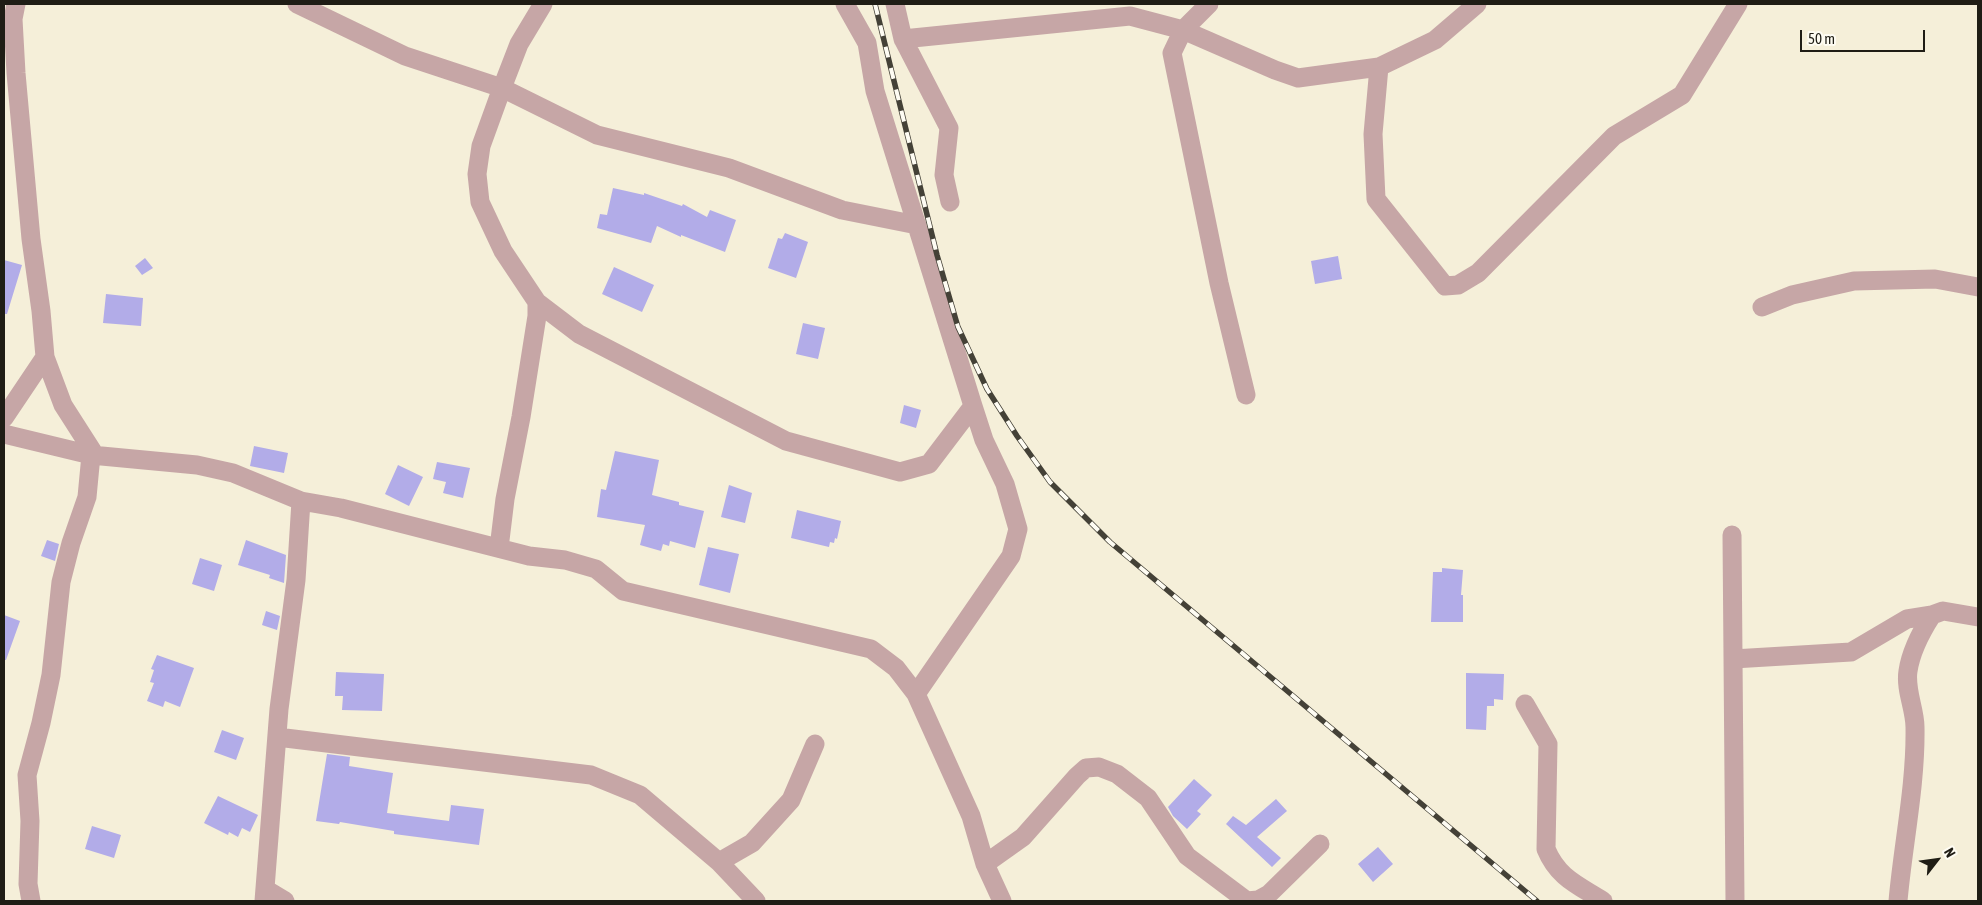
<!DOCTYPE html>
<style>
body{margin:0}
#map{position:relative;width:1982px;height:905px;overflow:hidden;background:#f5efd9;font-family:"Asap Condensed",sans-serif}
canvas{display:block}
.frame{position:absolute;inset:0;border:5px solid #1f1d15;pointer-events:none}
.north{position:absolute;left:1912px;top:835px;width:50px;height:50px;-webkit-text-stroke:4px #fefcf3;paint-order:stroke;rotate:60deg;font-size:14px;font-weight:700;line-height:20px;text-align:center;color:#1f1d15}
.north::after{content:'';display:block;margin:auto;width:18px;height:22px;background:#1f1d15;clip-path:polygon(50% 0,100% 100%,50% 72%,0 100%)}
.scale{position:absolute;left:1800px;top:30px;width:125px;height:22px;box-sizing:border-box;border:2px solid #1f1d15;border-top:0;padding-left:6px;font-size:15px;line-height:18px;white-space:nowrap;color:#1f1d15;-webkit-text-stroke:4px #fefcf3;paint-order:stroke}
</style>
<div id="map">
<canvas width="1982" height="905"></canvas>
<div class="frame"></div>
<div class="north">N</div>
<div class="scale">50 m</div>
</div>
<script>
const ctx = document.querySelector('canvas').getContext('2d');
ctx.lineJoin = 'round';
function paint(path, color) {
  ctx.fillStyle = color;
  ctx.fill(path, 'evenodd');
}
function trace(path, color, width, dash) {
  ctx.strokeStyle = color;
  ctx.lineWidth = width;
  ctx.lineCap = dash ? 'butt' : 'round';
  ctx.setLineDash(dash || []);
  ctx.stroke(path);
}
const building = new Path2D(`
 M613,188l31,7v-2l38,13 1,-2 24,13 3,-7 26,10 -11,32 -44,-17v2l-24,-11 -6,17 -54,-15 3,-14 7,1z
 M785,233l23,9 -12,36 -28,-10 10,-30 4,1z
 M1338,256l4,23 -27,5 -4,-23z
 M145,258l8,10 -11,7 -7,-9z
 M4,260l18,5 -15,49h-3z
 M614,267l40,18 -12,27 -40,-18z
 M106,294l37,4 -2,28 -38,-3z
 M803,323l22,5 -7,31 -22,-5z
 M904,405l17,5 -5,18 -16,-5z
 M254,446l34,7 -4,20 -34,-7z
 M615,451l44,9 -7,35 27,7v3l25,6 -9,37 -25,-7 -1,5 -6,-2 -2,7 -21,-6 5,-20 -48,-8 4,-28 5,1z
 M437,462l33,6 -7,30 -20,-5 3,-11 -13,-3z
 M398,465l25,12 -14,29 -24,-12z
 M729,485l23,8 -7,30 -24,-6z
 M797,510l44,11 -4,18 -2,-1 -1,5 -4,-1 -1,5 -38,-9z
 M47,540l12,4 -4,17 -14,-5z
 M246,540l40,15 -2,28 -15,-5 1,-3 -32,-10z
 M708,547l31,7 -9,39 -31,-8z
 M200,558l22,7 -8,26 -22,-7z
 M1442,568l21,2 -2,25h2v27h-32l2,-50h9z
 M266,611l14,5 -3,14 -15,-5z
 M4,615l16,6 -14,39h-2z
 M157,655l37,13 -14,39 -15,-6 -2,6 -16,-6 7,-18 -4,-1 4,-12 -3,-1z
 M336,672l48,2 -2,37 -40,-1 1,-14h-8z
 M1466,673l38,1 -1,26 -9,-1v7h-7l-1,24 -20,-1z
 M222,730l22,8 -8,22 -22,-8z
 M327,754l23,3 -1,9 44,7 -6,40 62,8 2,-16 33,4 -5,36 -85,-11v-3l-54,-9 -1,2 -23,-3z
 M1194,779l18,16 -15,16 4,3 -14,15 -14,-13 -5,-9z
 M218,796l40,19 -8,17 -8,-4 -4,9 -9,-5 -1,3 -24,-12z
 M1276,799l11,12 -30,26 24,21 -9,9 -46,-43 7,-8 13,9z
 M92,826l29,9 -7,23 -29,-9z
 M1378,847l15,17 -20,18 -15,-18z`);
const minor = new Path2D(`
 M16,4l-3,15 3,54 15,166 10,72 4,46 18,48 32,50
 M297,4l108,52 97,32 95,47 132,33 113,42 75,15
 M543,4l-24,40 -17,44 -21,58 -4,28 3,28 23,49 34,51 42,32 207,107 114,31 29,-8 44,-58
 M845,4l22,39 8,48 98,315 11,34 21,44 13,45 -7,27 -95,138
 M895,4l8,35 46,89 -5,47 6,27
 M1209,4l-26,26 -11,23 47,230 27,112
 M903,39l227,-23 53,14 92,40 23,8 81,-11 56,-27 42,-36
 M1379,67l-6,67 3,65 69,87 13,-1 20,-12 136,-137 68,-41 56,-91
 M1762,307l30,-12 62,-14 81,-2 43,8
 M4,418l41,-61
 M4,434l87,21 106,10 36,8 68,28 40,7 188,48 36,4 31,9 27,22 248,58 25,19 20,26 55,122 14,48 17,37
 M1732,535l3,366
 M499,548l6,-49 16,-82 16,-101v-14
 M1733,659l118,-7 56,-33 25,-4 11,-4 35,6
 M1525,704l23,40 -2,105c12,29 32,36 57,52
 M277,737l314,38 49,20 79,67 37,39
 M719,862l33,-19 39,-43 24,-56
 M985,864l38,-27 54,-61 9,-8 13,-1 18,7 31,24 39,58 60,45 11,-1 11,-6 51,-50
 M265,889l20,12
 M31,901l-3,-17 2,-63 -3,-46 14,-52 10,-48 10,-93 10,-39 16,-46 4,-42
 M264,901l15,-192 17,-129 5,-79
 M1898,901c5,-57 18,-116 17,-174 0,-18 -10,-37 -7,-56 3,-20 13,-39 24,-56`);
const rail = new Path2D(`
 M875,4l62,251 21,72 29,62 30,47 33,46 60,60 427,359`);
paint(building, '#b2ace8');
trace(minor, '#c6a6a6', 19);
trace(rail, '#444137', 5.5);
trace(rail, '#fefcf3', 4, [11]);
</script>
